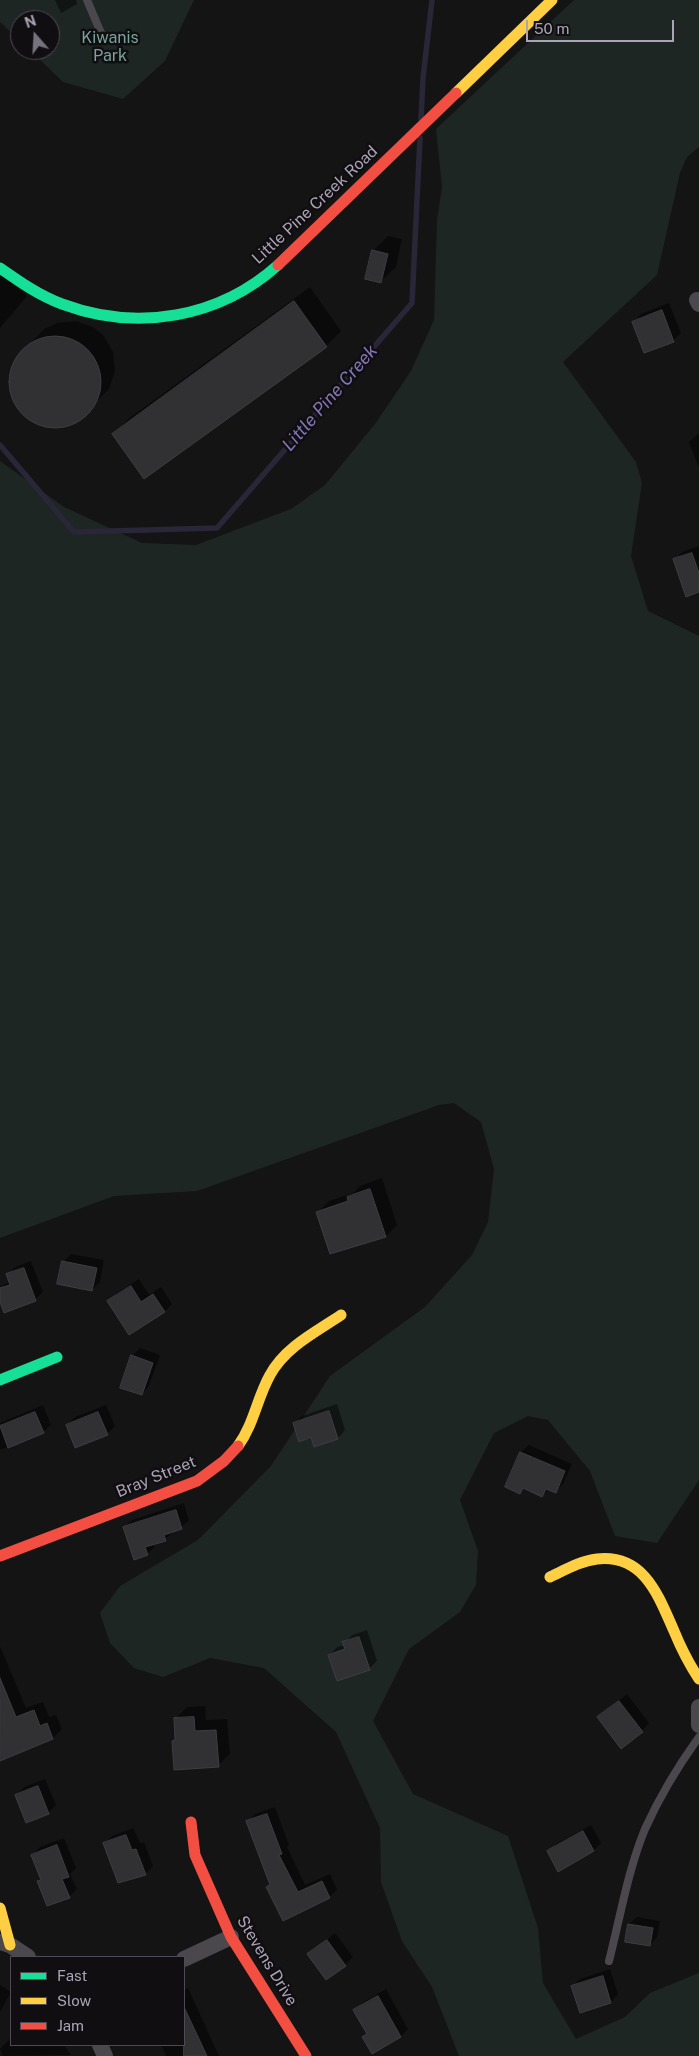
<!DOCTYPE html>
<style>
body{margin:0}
#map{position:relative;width:699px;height:2056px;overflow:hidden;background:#141414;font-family:"Public Sans",sans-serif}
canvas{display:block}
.legend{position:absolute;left:10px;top:1956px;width:175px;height:90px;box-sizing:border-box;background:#100e10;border:1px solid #4e4a53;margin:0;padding:6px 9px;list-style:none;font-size:15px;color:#aba4b7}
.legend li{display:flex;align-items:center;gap:10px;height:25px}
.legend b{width:25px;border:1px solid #4e4a53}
.north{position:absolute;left:10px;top:10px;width:50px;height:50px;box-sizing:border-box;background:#100e10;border:1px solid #4e4a53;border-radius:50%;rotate:341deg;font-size:14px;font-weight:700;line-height:20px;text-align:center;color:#aba4b7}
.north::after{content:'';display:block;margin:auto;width:18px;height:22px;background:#76727e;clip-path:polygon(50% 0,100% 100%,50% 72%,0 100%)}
.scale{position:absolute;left:526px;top:20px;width:148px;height:22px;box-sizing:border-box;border:2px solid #aba4b7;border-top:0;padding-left:6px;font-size:15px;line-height:18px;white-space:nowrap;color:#aba4b7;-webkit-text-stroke:4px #100e10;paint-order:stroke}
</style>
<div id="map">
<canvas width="699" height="2056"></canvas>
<ul class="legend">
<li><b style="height:6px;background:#16e098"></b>Fast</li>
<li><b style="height:6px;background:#ffcf43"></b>Slow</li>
<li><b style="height:6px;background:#f24e42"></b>Jam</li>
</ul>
<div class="north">N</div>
<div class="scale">50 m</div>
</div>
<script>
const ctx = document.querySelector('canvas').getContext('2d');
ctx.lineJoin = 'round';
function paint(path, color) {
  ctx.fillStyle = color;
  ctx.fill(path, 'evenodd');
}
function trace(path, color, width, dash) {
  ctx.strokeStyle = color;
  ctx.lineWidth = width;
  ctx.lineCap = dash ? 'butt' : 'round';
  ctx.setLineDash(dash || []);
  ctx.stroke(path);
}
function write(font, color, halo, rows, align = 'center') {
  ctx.font = font + ' "Public Sans",sans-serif';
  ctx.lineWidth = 5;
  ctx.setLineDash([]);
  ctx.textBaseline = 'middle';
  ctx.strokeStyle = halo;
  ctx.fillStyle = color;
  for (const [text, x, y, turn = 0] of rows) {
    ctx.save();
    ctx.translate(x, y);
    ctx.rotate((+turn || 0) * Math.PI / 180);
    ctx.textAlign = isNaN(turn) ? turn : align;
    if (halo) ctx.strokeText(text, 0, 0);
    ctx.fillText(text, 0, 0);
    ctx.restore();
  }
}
const green = new Path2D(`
 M0,0h194l-29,61 -42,38 -60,-17 -33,-32h20v-30h-30v21l-20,-19z
 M574,0h125v147l-12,10 -7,16 -23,102 -94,87 73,100 6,21 -11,73 17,55 51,25v844l-42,63 -42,-7 -25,-65 -42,-51 -20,-4 -34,17 -34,67 18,51 -2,34 -16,27 -51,37 -36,72 40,73 95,42 30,92 5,55 33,56 49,-22 25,-24 49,-20v83h-240l-27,-69 -30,-46 -21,-59 -1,-54 -44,-96 -72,-64 -54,-10 -47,19 -29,-9 -24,-25 -10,-30 20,-27 78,-46 73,-74 59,-90 95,-69 47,-52 16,-33 6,-53 -13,-47 -27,-19 -15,2 -242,86 -83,5 -114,42v-777l64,46 78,36 54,2 95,-36 34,-24 50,-61 36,-53 23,-51 3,-100 5,-33 -6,-58z`);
const shadow = new Path2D(`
 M55,0h21l1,4 -16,9z
 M388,236l14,3 -6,28 -16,15 -7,-31z
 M0,273l27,23 -27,32z
 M310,287l31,44 -15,15 -182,131 -31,-43 15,-15z
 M669,303l12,30 -8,8 -39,-19 7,-8z
 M76,321l17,6 11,9 9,16 2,19 -6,18 -29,29 -12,7 -19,1 -17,-6 -11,-9 -9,-16 -2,-19 6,-17 28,-30 13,-6z
 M699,433v32l-1,1 -9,-24z
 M699,546v45l-24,-32 7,-7z
 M382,1178l15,47 -11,11 -68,-24 11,-11 24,-8 7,-7z
 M71,1254l33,6 -4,22 -8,8 -29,-28z
 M31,1261l12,31 -8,8 -35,-1v-12l10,-6 -2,-6 7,-8z
 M139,1279l10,16 12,-8 11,17 -7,7 -36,22 -20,-32 8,-8z
 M140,1348l20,7 -11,31 -7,8 -10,-38z
 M337,1404l8,26 -7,8 -23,7 -3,-9 -18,-12 8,-8z
 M43,1405l8,20 -8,7 -43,18v-27z
 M106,1405l9,21 -8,8 -40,-9 8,-8z
 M529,1445l43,19 -9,20 -8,8 -6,-3 -7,7 -17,-8 -5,4 -14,-6 15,-34z
 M184,1503l5,18 -24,18 -11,4 1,4 -8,7 -22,-27 7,-7z
 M367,1630l10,31 -8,8 -39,-14 7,-8 8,-2 -1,-2 8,-8z
 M0,1646l26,62 17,-6 6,15 7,-2 6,14 -9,9 -49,20 -4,-9z
 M627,1694l22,29 -7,8 -44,-14z
 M205,1706l1,14 21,-1 3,35 -12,11 -45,-24 3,-3 -1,-19 12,-12z
 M45,1779l11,26 -8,8 -31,-18 7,-8z
 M275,1807l14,38 -2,2 18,38 25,-11 7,16 -8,7 -46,22 -35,-97 7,-8z
 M591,1825l10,18 -7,7 -35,20 -10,-18 7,-8z
 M133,1828l7,15 4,-1 9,24 -7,7 -27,9 -14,-39 7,-7z
 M64,1838l12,30 -6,6 7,15 -8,8 -31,-15 4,-4 -10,-23 8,-8z
 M637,1917l23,4 -3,16 -7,8 -21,-21z
 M335,1933l18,24 -8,8 -36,-10z
 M610,1969l8,25 -7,8 -30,9 -8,-25 7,-7z
 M0,1985l11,7 -11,20z
 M188,1988l31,68h-53l-5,-11h23v-55z
 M386,1989l22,40 -7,7 -33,-3 -13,-23 7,-7z
 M11,2038v7h53l7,10 -68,1 -3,-7z`);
const stream = new Path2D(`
 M421,119l2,-41 9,-78
 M0,445l74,87 143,-4 195,-225 8,-165`);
const building = new Path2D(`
 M372,250l16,4 -7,29 -16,-4z
 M294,301l33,46 -183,132 -32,-45z
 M662,310l12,32 -30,11 -12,-31z
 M9 382a46 46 0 1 1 92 0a46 46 0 1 1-92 0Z
 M692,553l7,20v19l-13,5 -13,-38z
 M370,1189l16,48 -56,17 -14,-42 32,-11 -1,-4z
 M62,1261l35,7 -5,23 -35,-7z
 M24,1268l12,33 -32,12 -4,-11v-14l10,-3 -4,-11z
 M131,1286l10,16 12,-8 12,18 -36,23 -22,-34z
 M131,1355l22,8 -11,32 -22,-7z
 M329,1411l9,28 -24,8 -3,-10 -12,5 -6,-19z
 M35,1412l9,21 -36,15 -8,-22z
 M98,1412l10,23 -33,13 -9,-23z
 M520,1452l45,19 -9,22 -10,-4 -4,8 -19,-9 -3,6 -15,-7z
 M176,1510l6,19 -18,6 2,6 -21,6 3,8 -14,5 -11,-33z
 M359,1637l11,33 -33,11 -9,-26 17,-6 -3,-7z
 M0,1678l16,39 18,-7 6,16 7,-3 6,16 -53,22z
 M619,1701l24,31 -22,17 -24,-32z
 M194,1717l1,14 21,-1 3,37 -45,3 -2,-29 3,-1 -1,-22z
 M38,1786l11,28 -23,9 -11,-28z
 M267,1814l15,40 -3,1 19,37 24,-11 8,17 -47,23 -17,-34 4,-2 -24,-64z
 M583,1831l11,20 -36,21 -11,-21z
 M126,1835l6,15 4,-1 10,26 -28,8 -15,-40z
 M57,1845l12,32 -7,2 8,19 -23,8 -10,-25 4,-1 -10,-25z
 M628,1924l25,4 -3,18 -25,-4z
 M327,1940l19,26 -20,14 -19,-26z
 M603,1976l8,27 -31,10 -9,-27z
 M378,1996l23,41 -29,17 -10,-17 5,-3 -14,-24z
 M184,2007l23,49h-23z`);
const lane = new Path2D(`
 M87,0l17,40
 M609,1961c11,-43 19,-91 36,-132 15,-33 33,-63 54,-92`);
const street = new Path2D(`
 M697,300l2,4
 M699,1707v18
 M0,1942l10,3 18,12
 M184,1959l47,-22
 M100,2045l5,11`);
const fast = new Path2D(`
 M0,268c20,14 40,28 62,36 75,28 157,14 216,-39
 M0,1380l57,-23`);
const slow = new Path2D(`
 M456,93l96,-93
 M238,1446c16,-22 19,-48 32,-71 15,-28 46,-43 71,-60
 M550,1577c15,-7 30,-16 47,-18 47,-5 61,36 77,72 7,17 15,33 25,48
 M0,1908l10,37`);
const jam = new Path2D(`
 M278,265l178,-172
 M0,1556l197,-75 27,-20 14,-15
 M191,1822l4,33 36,82 75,119`);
const parkNames = [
 ["Kiwanis",110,38],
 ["Park",110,56]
];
const streetNames = [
 ["Little Pine Creek Road",315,205,-43],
 ["Bray Street",156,1477,-22],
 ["Stevens Drive",267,1961,59]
];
const waterNames = [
 ["Little Pine Creek",330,398,-49]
];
paint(green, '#1e2624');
paint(shadow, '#0007');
trace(stream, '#292637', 5.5);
paint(building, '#313033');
trace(building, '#3e3d41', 1);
trace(lane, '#4b484d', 8);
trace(street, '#4b484d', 16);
trace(fast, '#16e098', 11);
trace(slow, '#ffcf43', 11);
trace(jam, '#f24e42', 11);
write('16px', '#79a49a', '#100e10', parkNames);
write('16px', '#aba4b7', '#100e10', streetNames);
write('italic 18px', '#8277b6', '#100e10', waterNames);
</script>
